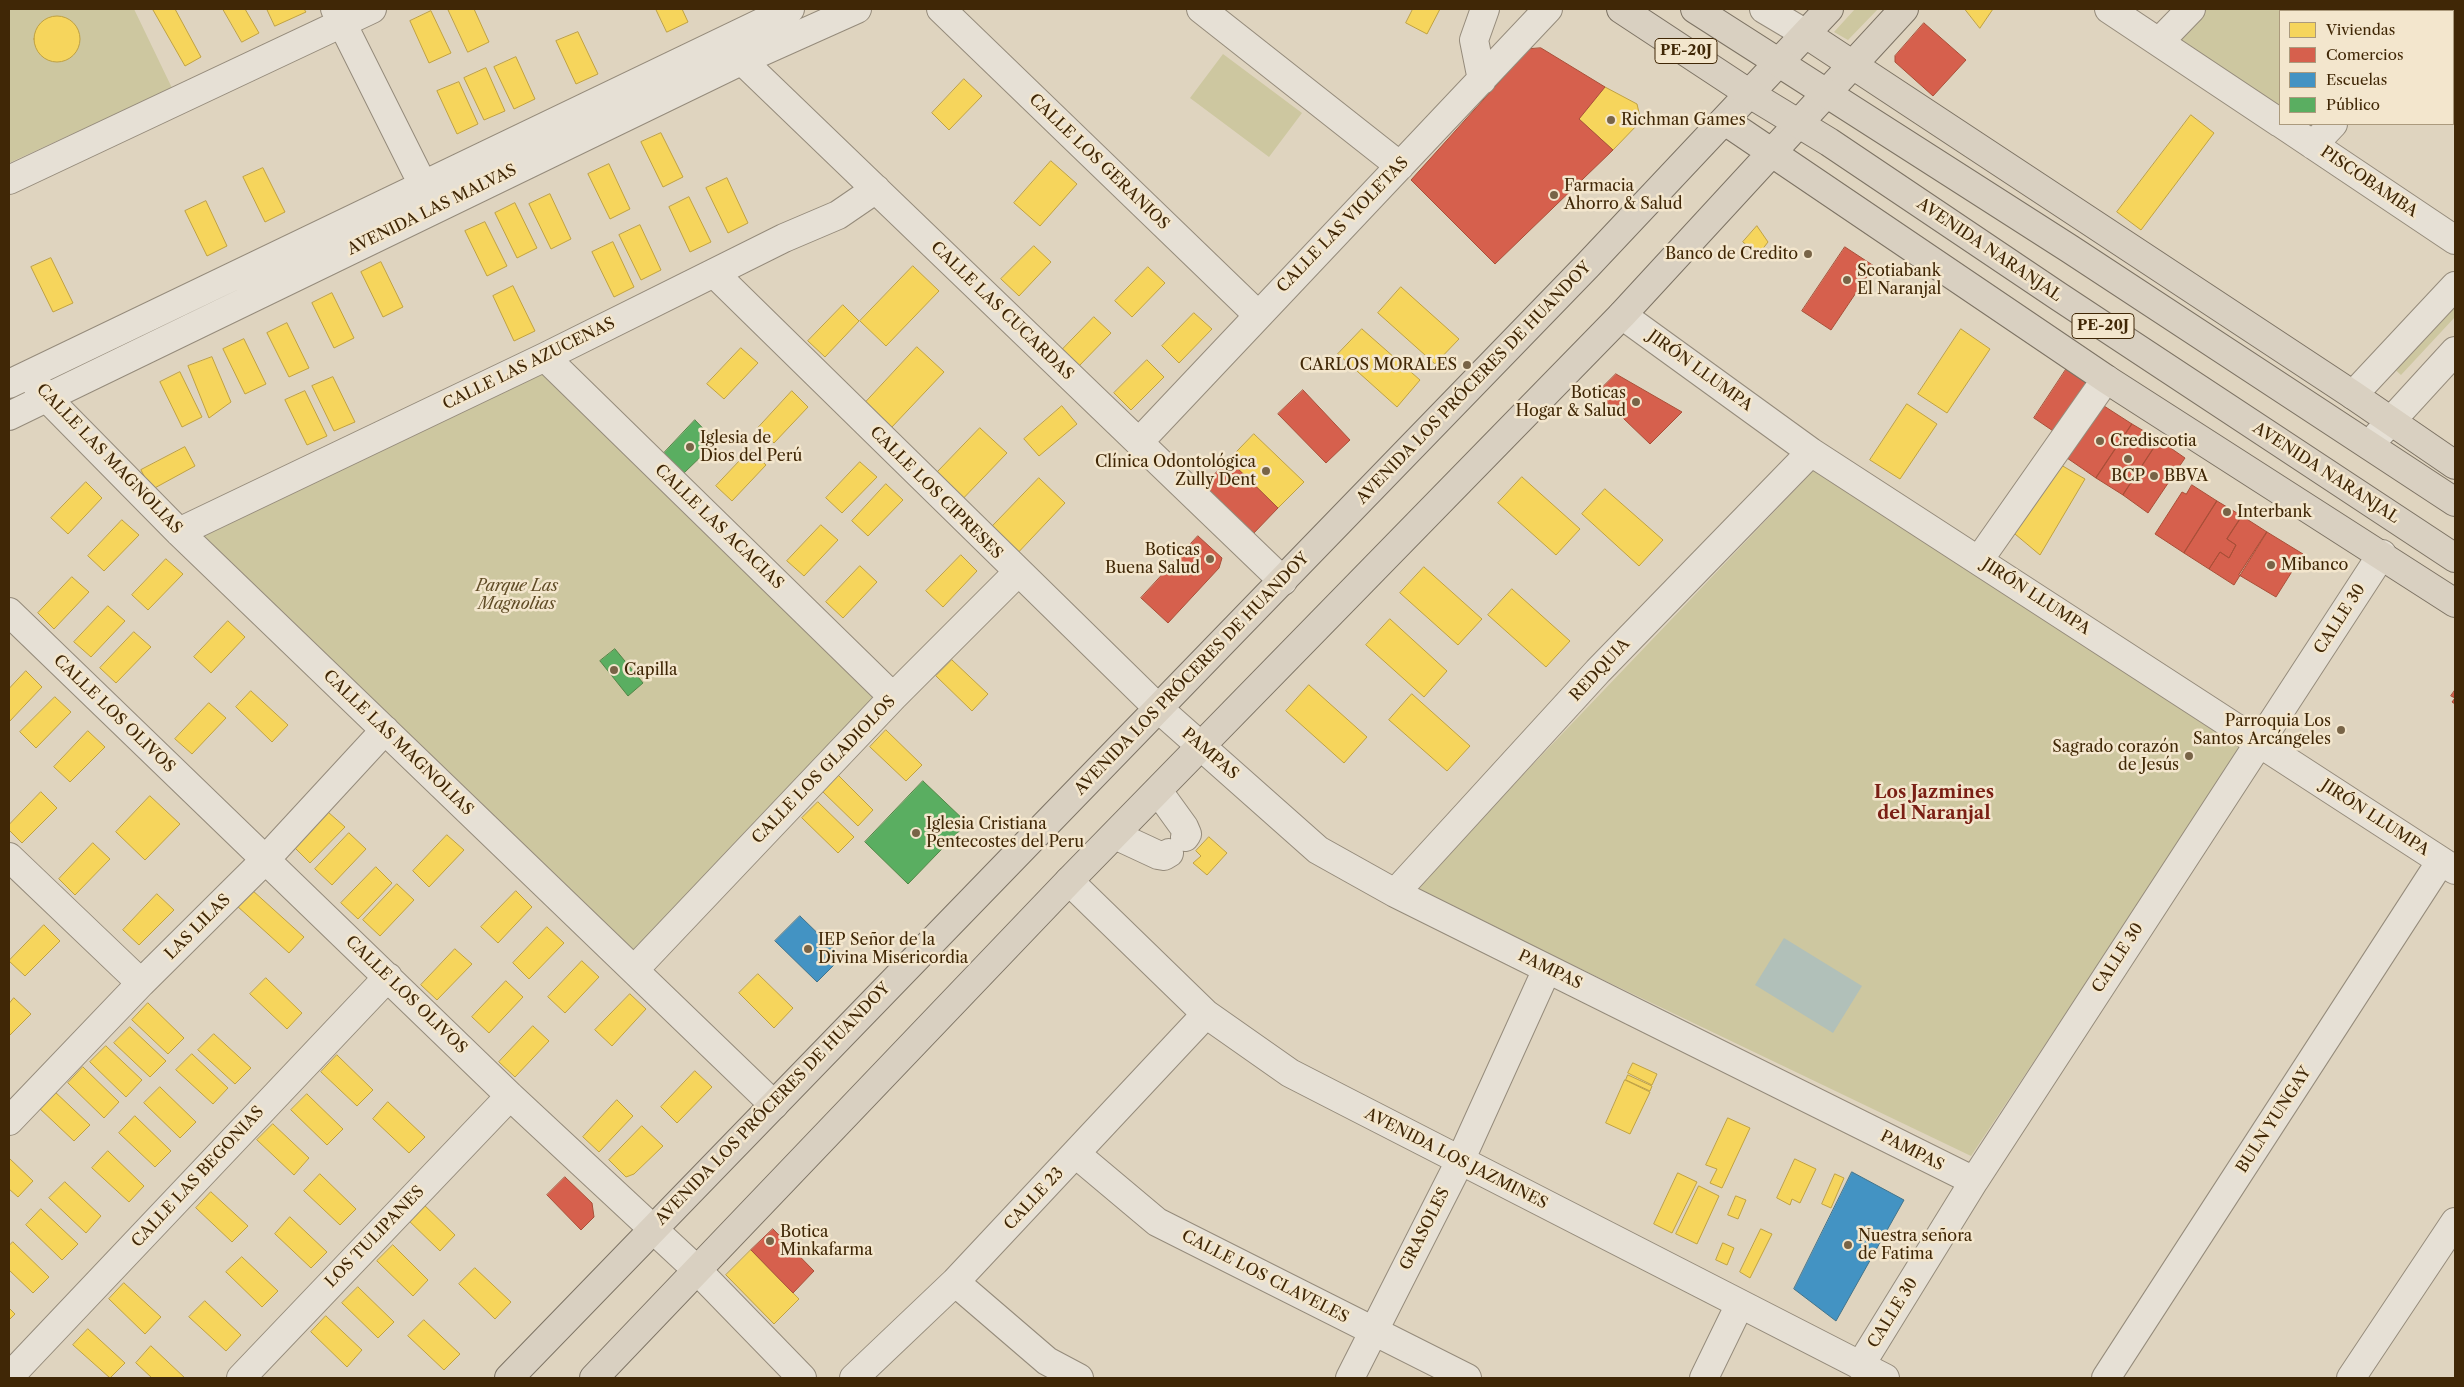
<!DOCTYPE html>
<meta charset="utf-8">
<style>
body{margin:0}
#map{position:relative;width:2464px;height:1387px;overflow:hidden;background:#dfd4bf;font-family:"Libre Caslon Text",serif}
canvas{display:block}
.frame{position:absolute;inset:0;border:10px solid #402706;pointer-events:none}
.legend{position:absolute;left:2279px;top:10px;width:175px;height:115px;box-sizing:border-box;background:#f3e6cd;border:1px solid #ab9a7d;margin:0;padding:6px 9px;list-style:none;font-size:15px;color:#402706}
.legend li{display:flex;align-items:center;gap:10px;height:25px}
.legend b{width:25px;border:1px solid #ab9a7d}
</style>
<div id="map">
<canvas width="2464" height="1387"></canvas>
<div class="frame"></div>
<ul class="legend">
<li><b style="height:14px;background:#f6d55c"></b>Viviendas</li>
<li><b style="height:14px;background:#d6604d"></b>Comercios</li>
<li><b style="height:14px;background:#4393c3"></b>Escuelas</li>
<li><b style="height:14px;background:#5aae61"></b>Público</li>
</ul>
</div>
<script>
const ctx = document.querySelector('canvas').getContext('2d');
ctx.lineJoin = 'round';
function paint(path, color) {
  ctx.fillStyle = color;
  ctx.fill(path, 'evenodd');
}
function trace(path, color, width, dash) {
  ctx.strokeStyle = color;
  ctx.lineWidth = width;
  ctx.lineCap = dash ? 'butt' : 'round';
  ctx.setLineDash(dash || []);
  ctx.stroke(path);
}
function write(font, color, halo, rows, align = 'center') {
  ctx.font = font + ' "Libre Caslon Text",serif';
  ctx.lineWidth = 5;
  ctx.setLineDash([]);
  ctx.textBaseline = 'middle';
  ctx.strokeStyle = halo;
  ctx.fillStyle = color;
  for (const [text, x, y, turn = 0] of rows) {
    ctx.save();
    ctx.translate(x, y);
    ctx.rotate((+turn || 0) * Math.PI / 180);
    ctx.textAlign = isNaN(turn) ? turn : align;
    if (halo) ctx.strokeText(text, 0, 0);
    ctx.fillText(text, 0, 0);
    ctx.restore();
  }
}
const green = new Path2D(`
 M9,9h125l38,79 -163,75z
 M1855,9h23l-30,31 -14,-8z
 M2203,9h229l-2,2h-150v97l-106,-69z
 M1223,54l79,59 -33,44 -79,-59z
 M2455,299v18l-54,58 -10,-9z
 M541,372l336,327 -244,254 -433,-416z
 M1814,470l429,276 -272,410 -557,-267z`);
const water = new Path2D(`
 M1784,938l78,48 -29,47 -78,-48z`);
const homes = new Path2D(`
 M156,9h19l26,48 -16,9 -32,-56z
 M223,9h22l14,24 -17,9z
 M267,9h37l2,3 -31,14z
 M448,9h26l15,33 -21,10z
 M656,9h26l6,13 -21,10z
 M1413,9h27l-13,25 -21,-11z
 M1965,9h28l-13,19z
 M431,11l20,42 -22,10 -19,-42z
 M34 39a23 23 0 1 1 46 0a23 23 0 1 1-46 0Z
 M578,32l20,42 -22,10 -20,-43z
 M516,57l19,42 -21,10 -20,-42z
 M486,68l19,43 -21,9 -20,-42z
 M964,79l18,17 -33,34 -17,-17z
 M459,82l19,42 -21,10 -20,-43z
 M1605,87l32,17 4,17 -28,29 -34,-31z
 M2191,115l23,18 -73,97 -24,-18z
 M661,133l22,44 -20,10 -22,-45z
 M1051,161l26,23 -37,42 -26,-23z
 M609,164l21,45 -20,10 -22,-45z
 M263,168l22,44 -20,10 -22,-45z
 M727,178l21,45 -20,10 -22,-45z
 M550,194l21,45 -20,10 -22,-45z
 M689,197l22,45 -21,10 -21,-45z
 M206,201l21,45 -20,10 -22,-45z
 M515,203l22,45 -20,10 -22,-45z
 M485,222l22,44 -20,10 -22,-45z
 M640,225l21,45 -20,10 -22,-45z
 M1757,226l11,16 -10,13 -15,-13z
 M613,242l21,45 -20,10 -22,-45z
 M1034,246l17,16 -32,34 -18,-17z
 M51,258l22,45 -20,9 -22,-45z
 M381,262l22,45 -20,10 -22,-45z
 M913,266l26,25 -53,55 -26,-25z
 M1148,267l17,16 -33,34 -17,-16z
 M513,286l22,45 -21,10 -21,-45z
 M1401,287l58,52 -24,25 -57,-51z
 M332,293l22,45 -20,10 -22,-45z
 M843,305l16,16 -34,36 -17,-16z
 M1194,313l18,16 -33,34 -17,-17z
 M1094,317l17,16 -33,34 -17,-16z
 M287,323l22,45 -20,9 -22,-44z
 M1362,329l58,51 -23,27 -59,-53z
 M1961,329l29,20 -43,64 -29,-19z
 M244,339l22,45 -21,10 -22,-45z
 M917,347l27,25 -53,56 -26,-25z
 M741,348l17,15 -34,36 -17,-15z
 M212,357l19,45 -22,16 -21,-52z
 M1147,360l17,17 -33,33 -17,-17z
 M180,372l22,45 -20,10 -22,-45z
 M333,377l22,45 -21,9 -22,-45z
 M305,391l22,45 -20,9 -22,-45z
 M792,391l16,16 -34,36 -16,-15z
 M1907,404l30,20 -37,55 -30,-19z
 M1062,406l15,18 -38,32 -15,-17z
 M980,428l27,25 -53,55 -27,-25z
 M1254,434l50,48 -26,26 -49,-48z
 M185,447l10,19 -44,24 -10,-20z
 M750,450l16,15 -34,36 -16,-15z
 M860,462l17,15 -35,36 -16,-15z
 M2061,465l24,14 -45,76 -25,-21z
 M1522,477l58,52 -24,26 -58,-52z
 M1039,478l26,25 -52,55 -27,-25z
 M86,482l16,16 -34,36 -17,-16z
 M886,484l17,16 -35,36 -16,-15z
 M1605,489l58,51 -24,26 -57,-52z
 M122,520l17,15 -35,36 -16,-15z
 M821,525l17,15 -34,36 -17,-15z
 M961,555l16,16 -34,36 -17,-16z
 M166,559l17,15 -35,36 -16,-15z
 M860,566l17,16 -34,36 -17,-16z
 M1424,567l58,52 -24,26 -58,-52z
 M72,577l17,15 -35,37 -16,-16z
 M1512,589l58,52 -24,26 -58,-52z
 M108,606l17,15 -34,36 -17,-15z
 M1390,619l57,52 -23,26 -58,-52z
 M228,621l17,16 -34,36 -17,-16z
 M134,632l17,15 -35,36 -16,-15z
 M952,660l36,34 -16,17 -36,-35z
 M26,671l16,16 -33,35v-33z
 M1309,685l58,52 -23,26 -58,-52z
 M251,691l37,34 -16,17 -36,-35z
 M1412,694l58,52 -23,25 -58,-51z
 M55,697l16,15 -35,36 -16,-16z
 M209,703l17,15 -34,36 -17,-15z
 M886,730l36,35 -16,16 -36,-34z
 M88,731l17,16 -35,35 -16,-15z
 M838,775l35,35 -15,16 -36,-35z
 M41,792l16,16 -35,35 -13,-13v-5z
 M150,796l30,28 -35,36 -29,-28z
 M818,802l36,35 -16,16 -36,-35z
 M328,812l17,15 -35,36 -16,-16z
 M349,833l17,16 -34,36 -17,-16z
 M447,835l17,15 -35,37 -16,-16z
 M1209,837l18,16 -20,22 -14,-12 8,-7 -5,-5z
 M93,843l17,16 -35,36 -16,-16z
 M376,867l16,16 -34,36 -17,-16z
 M397,884l17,16 -34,36 -17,-16z
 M252,890l52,47 -15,16 -52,-47z
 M516,891l16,16 -34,36 -17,-16z
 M157,894l17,16 -35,35 -16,-15z
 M44,925l16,16 -35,35 -16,-15z
 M547,927l17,16 -35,36 -16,-16z
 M455,949l17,15 -35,36 -16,-15z
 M582,961l17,16 -34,36 -17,-16z
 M758,974l35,34 -19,20 -35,-35z
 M266,978l36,35 -15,16 -37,-35z
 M506,981l17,16 -34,36 -17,-16z
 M630,994l16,15 -34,37 -17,-16z
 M14,998l17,16 -22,22v-32z
 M148,1003l36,35 -16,16 -36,-34z
 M533,1026l16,15 -34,36 -16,-15z
 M130,1027l36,34 -16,16 -36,-34z
 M214,1034l37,34 -16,16 -37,-34z
 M106,1046l36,34 -16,17 -36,-35z
 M192,1054l36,34 -15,16 -37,-34z
 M337,1055l36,35 -16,16 -36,-34z
 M1633,1063l24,11 -5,11 -24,-12z
 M83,1067l36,35 -15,16 -36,-35z
 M695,1071l17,16 -35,36 -16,-16z
 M1628,1075l24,11 -2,5 -24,-11z
 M1625,1080l25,12 -20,42 -24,-11z
 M160,1087l36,35 -16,16 -36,-35z
 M53,1090l37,35 -16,16 -36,-34z
 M307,1094l36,35 -16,16 -36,-35z
 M617,1100l16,16 -34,36 -16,-15z
 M388,1102l37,35 -16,16 -36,-34z
 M135,1116l36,35 -16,16 -36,-34z
 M1728,1118l22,10 -28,60 -12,-5 7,-14 -11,-4z
 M273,1124l36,34 -15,17 -37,-35z
 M642,1126l21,20 -29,28 -8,3 -17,-17z
 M108,1151l36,35 -15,16 -37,-34z
 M9,1158l24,23 -15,16 -9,-8z
 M1795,1159l21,10 -16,34 -8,-4 -2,6 -13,-7z
 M1678,1173l19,9 -25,51 -18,-9z
 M320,1174l36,35 -16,16 -36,-34z
 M1835,1174l9,4 -13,30 -9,-4z
 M65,1182l36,34 -15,17 -37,-35z
 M1699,1186l20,10 -22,48 -21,-10z
 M211,1192l37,34 -16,16 -36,-34z
 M1736,1196l10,4 -8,19 -10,-4z
 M419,1200l36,35 -15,16 -36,-35z
 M41,1209l37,35 -16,16 -36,-35z
 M290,1217l37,35 -16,16 -36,-34z
 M1761,1229l11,5 -22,44 -10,-6z
 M13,1242l36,35 -16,16 -24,-23v-24z
 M1723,1243l11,5 -7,17 -11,-5z
 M393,1245l35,35 -15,16 -36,-35z
 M751,1250l48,49 -25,25 -48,-49z
 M242,1257l36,34 -16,16 -36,-35z
 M475,1268l36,34 -16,17 -36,-35z
 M124,1283l37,34 -16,17 -36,-35z
 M358,1287l36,35 -16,16 -36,-35z
 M205,1301l36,34 -15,16 -37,-34z
 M9,1308l6,6 -6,6z
 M326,1316l36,34 -15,17 -36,-35z
 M424,1320l36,34 -16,16 -36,-34z
 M88,1329l37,34 -15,15 -37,-33z
 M151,1346l34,32h-33l-16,-15z`);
const shops = new Path2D(`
 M1924,23l42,37 -33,36 -38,-34v-6z
 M1541,48l64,39 -26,32 34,31 -118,114 -84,-84 118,-131z
 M1845,247l29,19 -43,64 -29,-19z
 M2067,368l25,14 -33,53 -25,-17z
 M1616,374l66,38 -32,32 -53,-51z
 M1303,390l47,50 -24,23 -48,-49z
 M2104,406l28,18 -36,54 -29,-20z
 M2132,424l27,16 -36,55 -27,-17z
 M2159,440l26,18 -37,55 -25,-18z
 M1229,460l49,48 -26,27 -50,-48z
 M2192,485l25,16 -33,52 -29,-19 27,-42 4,2z
 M2217,501l25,15 -15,23 9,6 -7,13 -9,-6 -11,17 -25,-16z
 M2242,516l25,16 -33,53 -25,-16 11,-17 9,6 7,-13 -9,-6z
 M2267,532l36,22 -27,43 -37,-22z
 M1198,536l24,22 -3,10 -51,55 -27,-25z
 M2455,690v14l-3,-2 3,-4 -4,-2z
 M565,1177l27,26 2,14 -13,13 -34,-35z
 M773,1229l41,42 -21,22 -42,-43z`);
const schools = new Path2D(`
 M800,916l42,41 -25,25 -42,-41z
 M1852,1172l52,28 -68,121 -42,-32z`);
const public = new Path2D(`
 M695,420l21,22 -32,31 -20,-20z
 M615,649l28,34 -15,13 -28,-35z
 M923,781l44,42 -59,61 -43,-42z`);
const minor = new Path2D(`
 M335,9l97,194
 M941,9l317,306
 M1201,9l199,157
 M1764,9l42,25
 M2109,9l171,114
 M2439,11l2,-2
 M2159,42l32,-33
 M731,50l552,531
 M1482,80l-8,-40 11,-31
 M2282,124l173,116
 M2313,145l20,-21
 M9,180l363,-171
 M715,274l444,435 159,141 77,43 579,288
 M1622,315l189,137 644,418
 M545,357l348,340
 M29,375l17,22 133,135 595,573
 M9,384l781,-375
 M2353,395l102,-109
 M9,416l732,-355 116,-52
 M1139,442l409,-433
 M2369,445l86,-94
 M179,532l366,-175 239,-119 54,-23 38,-26
 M1979,560l127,-181
 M9,612l501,484 188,175 104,107
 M1158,791l26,36 3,7 -2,3
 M1115,835l43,20 6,1 5,-3
 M9,857l132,126
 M1069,881l137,133 84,59 595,305
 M1395,893l203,-222 213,-219
 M634,970l259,-273 124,-124
 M9,1121l132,-138 124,-123 120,-130
 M1076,1154l81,68 310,156
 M955,1282l92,79 32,17
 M1860,1366l114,-185 408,-627
 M9,1377l379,-400
 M241,1378l269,-282
 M854,1378l101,-96 251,-268
 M1350,1378l110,-217 87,-192
 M1704,1378l35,-72
 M2106,1378l335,-517
 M2351,1378l104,-156`);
const major = new Path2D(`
 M1806,34l547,361 102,70
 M1725,121l381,258 349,224
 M509,1378l1078,-1112 242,-257
 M594,1378l475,-497 553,-566 282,-306`);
const highway = new Path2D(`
 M1621,9l129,85 79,48 229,154 397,262
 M1695,9l375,240 385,253`);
const markers = [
 [1611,120,5,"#786447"],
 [1554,195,5,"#786447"],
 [1808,254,5,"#786447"],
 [1847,280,5,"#786447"],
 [1467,365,5,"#786447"],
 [1636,402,5,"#786447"],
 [2100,441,5,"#786447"],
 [690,447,5,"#786447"],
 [2128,459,5,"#786447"],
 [1266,471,5,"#786447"],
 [2154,476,5,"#786447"],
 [2227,512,5,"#786447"],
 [1210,559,5,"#786447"],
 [2271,565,5,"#786447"],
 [614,670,5,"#786447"],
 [2341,730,5,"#786447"],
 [2189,756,5,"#786447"],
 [916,833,5,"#786447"],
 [808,949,5,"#786447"],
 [770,1241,5,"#786447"],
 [1848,1245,5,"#786447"]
];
const shields = [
 [1686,51,62],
 [2103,326,62]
];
const shieldNames = [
 ["PE-20J",1686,51],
 ["PE-20J",2103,326]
];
const poiNames = [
 ["Richman Games",1621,120],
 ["Farmacia",1564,186],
 ["Ahorro & Salud",1564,204],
 ["Banco de Credito",1798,254,"right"],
 ["Scotiabank",1857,271],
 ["El Naranjal",1857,289],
 ["CARLOS MORALES",1457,365,"right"],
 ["Boticas",1626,393,"right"],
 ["Hogar & Salud",1626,411,"right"],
 ["Iglesia de",700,438],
 ["Dios del Perú",700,456],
 ["Crediscotia",2110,441],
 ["Clínica Odontológica",1256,462,"right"],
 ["Zully Dent",1256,480,"right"],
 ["BCP",2128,476,"center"],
 ["BBVA",2164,476],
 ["Interbank",2237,512],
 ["Boticas",1200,550,"right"],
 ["Buena Salud",1200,568,"right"],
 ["Mibanco",2281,565],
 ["Capilla",624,670],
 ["Parroquia Los",2331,721,"right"],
 ["Santos Arcángeles",2331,739,"right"],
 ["Sagrado corazón",2179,747,"right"],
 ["de Jesús",2179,765,"right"],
 ["Iglesia Cristiana",926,824],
 ["Pentecostes del Peru",926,842],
 ["IEP Señor de la",818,940],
 ["Divina Misericordia",818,958],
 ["Botica",780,1232],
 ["Minkafarma",780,1250],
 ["Nuestra señora",1858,1236],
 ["de Fatima",1858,1254]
];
const streetNames = [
 ["CALLE LOS GERANIOS",1099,162,44],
 ["PISCOBAMBA",2369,182,34],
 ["AVENIDA LAS MALVAS",432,210,-26],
 ["CALLE LAS VIOLETAS",1343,225,-46],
 ["AVENIDA NARANJAL",1989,250,34],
 ["CALLE LAS CUCARDAS",1002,311,44],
 ["CALLE LAS AZUCENAS",529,364,-26],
 ["JIRÓN LLUMPA",1700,371,36],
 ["AVENIDA LOS PRÓCERES DE HUANDOY",1474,383,-46],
 ["CALLE LAS MAGNOLIAS",109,459,46],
 ["AVENIDA NARANJAL",2326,473,33],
 ["CALLE LOS CIPRESES",936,493,45],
 ["CALLE LAS ACACIAS",719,527,44],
 ["JIRÓN LLUMPA",2036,597,33],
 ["CALLE 30",2340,619,-57],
 ["REDQUIA",1600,670,-47],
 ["AVENIDA LOS PRÓCERES DE HUANDOY",1192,674,-46],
 ["CALLE LOS OLIVOS",114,714,44],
 ["CALLE LAS MAGNOLIAS",398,743,44],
 ["PAMPAS",1210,754,41],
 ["CALLE LOS GLADIOLOS",824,770,-46],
 ["JIRÓN LLUMPA",2375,818,33],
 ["LAS LILAS",198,927,-45],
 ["CALLE 30",2118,958,-57],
 ["PAMPAS",1550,970,26],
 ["CALLE LOS OLIVOS",406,995,44],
 ["AVENIDA LOS PRÓCERES DE HUANDOY",773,1104,-46],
 ["BULN YUNGAY",2274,1120,-57],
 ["PAMPAS",1912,1151,27],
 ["AVENIDA LOS JAZMINES",1456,1159,27],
 ["CALLE LAS BEGONIAS",198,1177,-47],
 ["CALLE 23",1034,1199,-47],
 ["GRASOLES",1425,1229,-63],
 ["LOS TULIPANES",375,1237,-46],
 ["CALLE LOS CLAVELES",1265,1277,27],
 ["CALLE 30",1893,1313,-58]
];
const parkNames = [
 ["Parque Las",517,586],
 ["Magnolias",517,604]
];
const neighbourhoodNames = [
 ["Los Jazmines",1934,793],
 ["del Naranjal",1934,814]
];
paint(green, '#cdc7a0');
paint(water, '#b1c0b9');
paint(homes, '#f6d55c');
trace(homes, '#bfa142', 1);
paint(shops, '#d6604d');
trace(shops, '#a94f38', 1);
paint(schools, '#4393c3');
trace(schools, '#42738a', 1);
paint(public, '#5aae61');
trace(public, '#528646', 1);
trace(minor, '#958b7b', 30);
trace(major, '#7d7364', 30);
trace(highway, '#7d7364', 30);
trace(minor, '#e6e0d5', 28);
trace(major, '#d9d0c1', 28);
trace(highway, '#d9d0c1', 28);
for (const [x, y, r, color] of markers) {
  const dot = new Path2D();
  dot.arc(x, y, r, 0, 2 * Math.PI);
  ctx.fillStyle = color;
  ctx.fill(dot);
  trace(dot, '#f3e6cd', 2);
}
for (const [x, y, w] of shields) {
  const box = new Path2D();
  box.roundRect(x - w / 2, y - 12.5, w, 25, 4);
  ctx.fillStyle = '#f3e6cd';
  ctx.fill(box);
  trace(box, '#402706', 1);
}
write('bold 15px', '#402706', null, shieldNames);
write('16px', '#402706', '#f3e6cd', poiNames, 'left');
write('16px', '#402706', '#f3e6cd', streetNames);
write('italic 16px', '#604c26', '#f3e6cd', parkNames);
write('bold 18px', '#7a1f14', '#f3e6cd', neighbourhoodNames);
</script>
